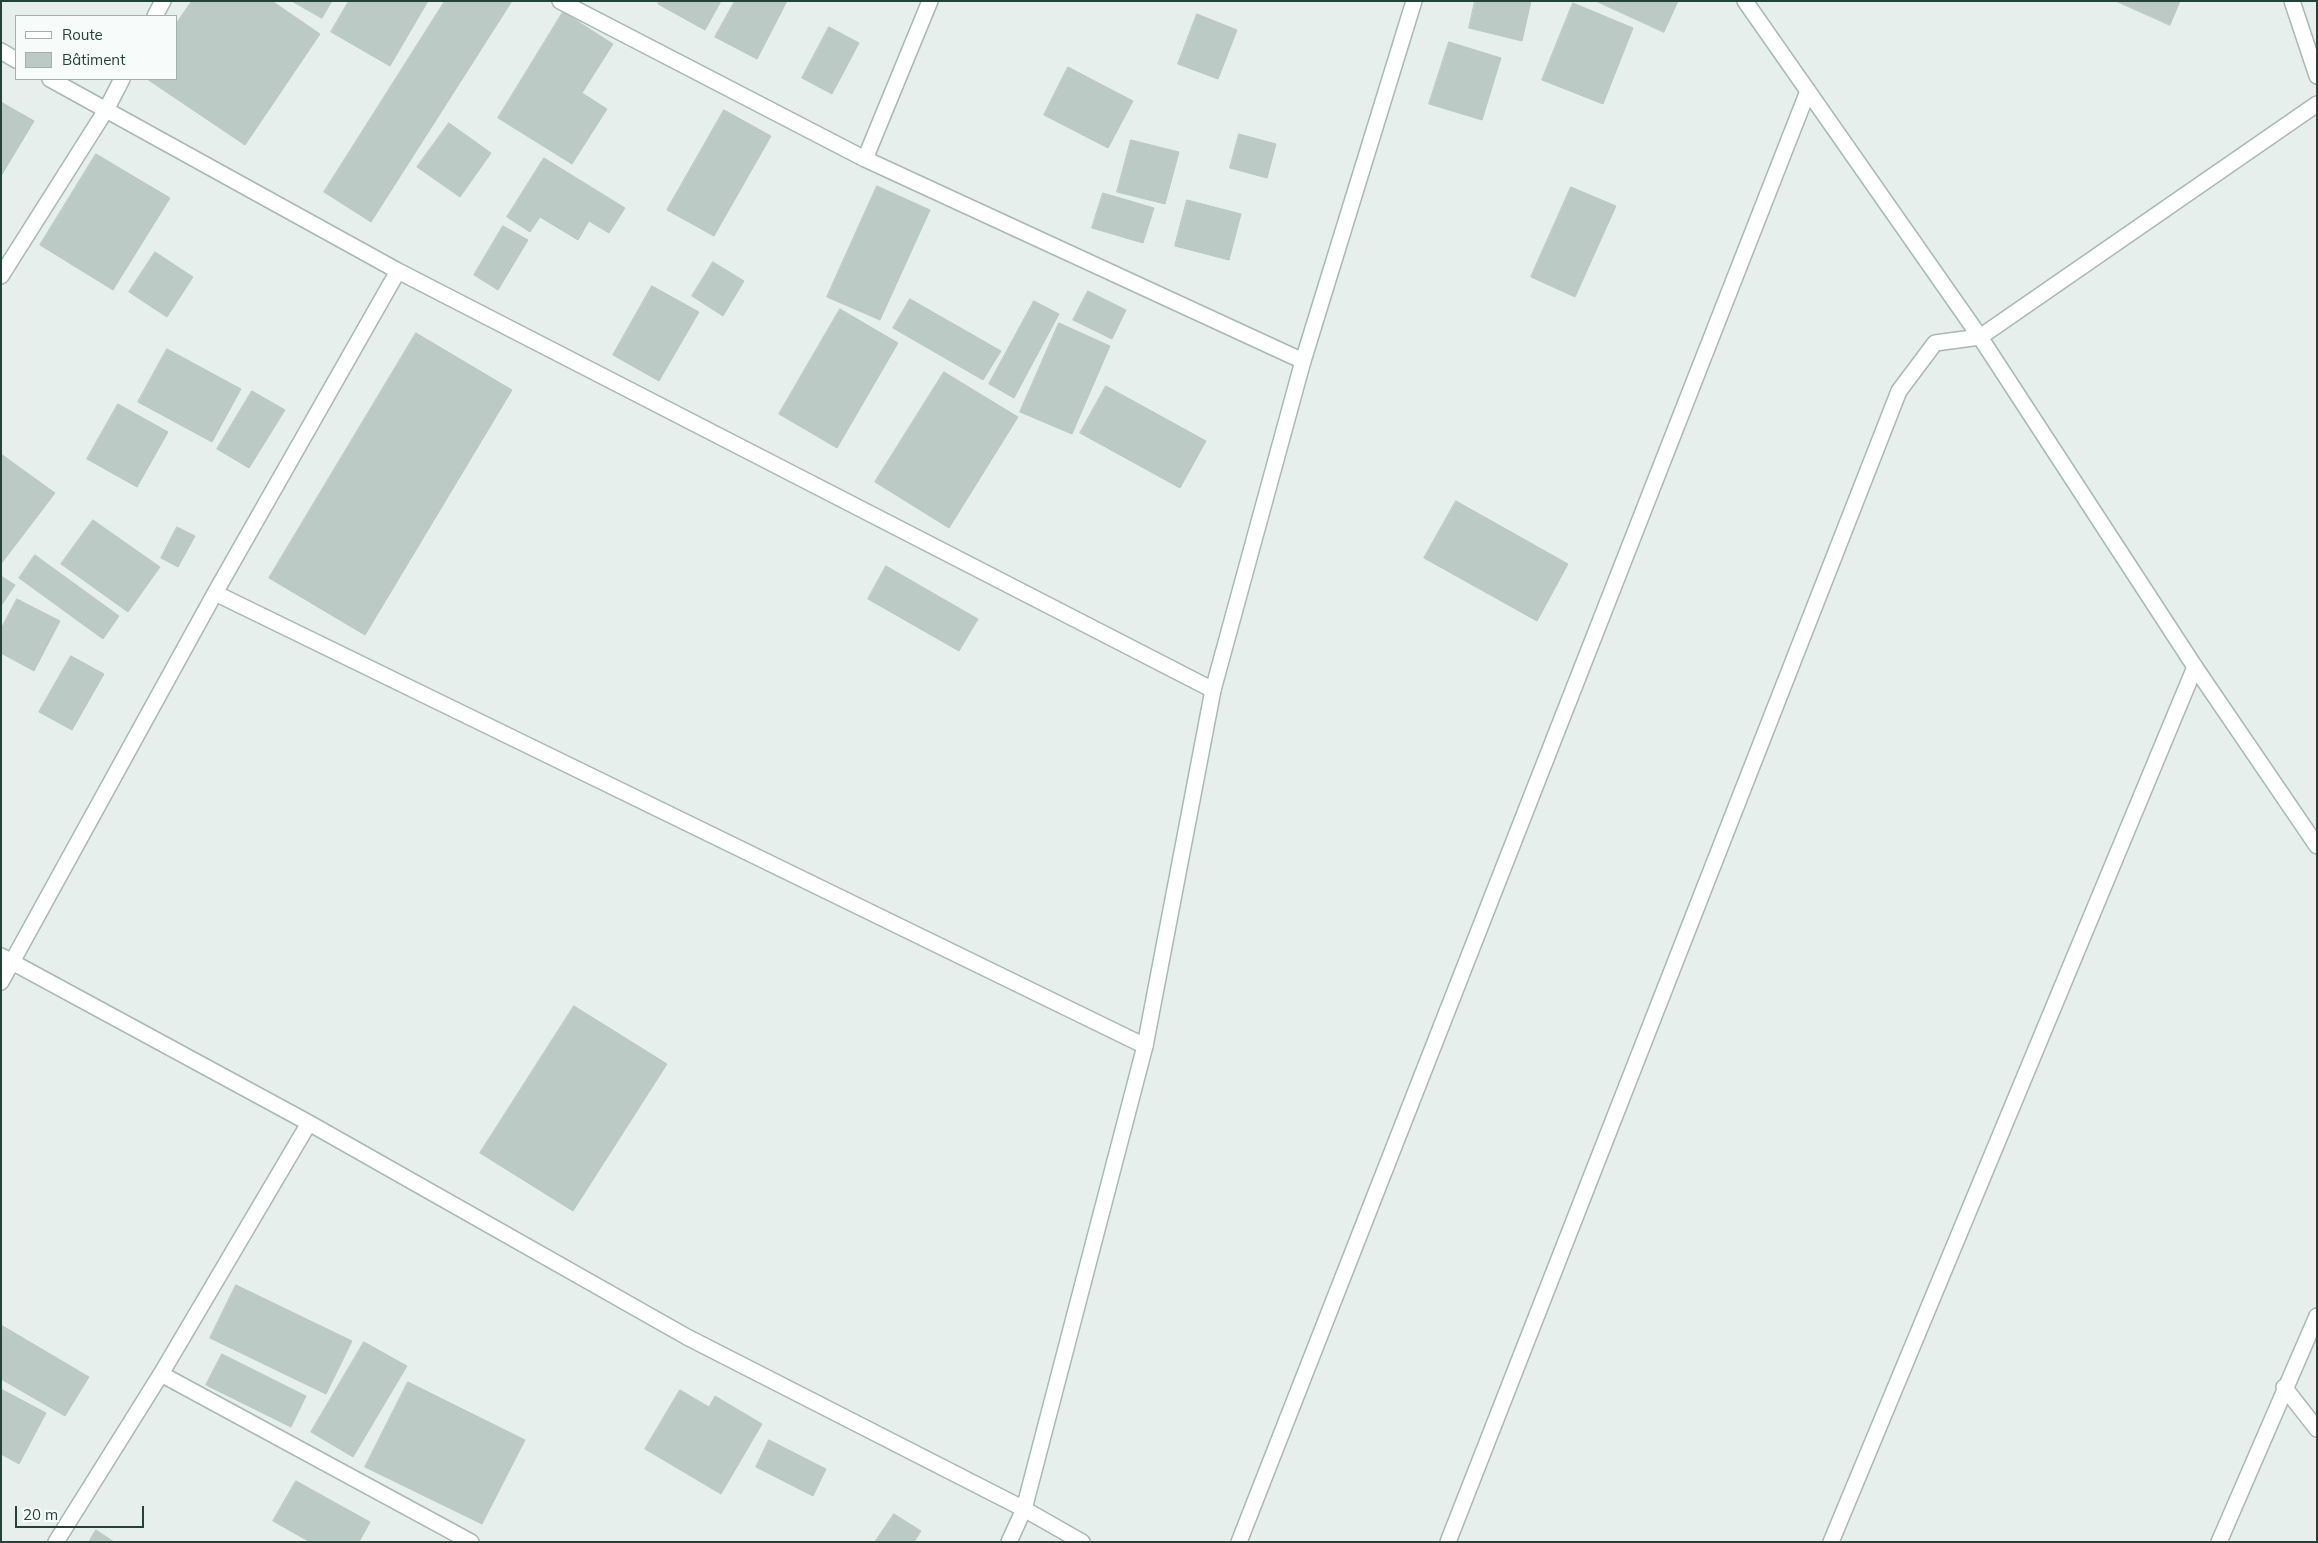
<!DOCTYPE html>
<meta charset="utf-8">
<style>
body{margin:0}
#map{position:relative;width:2318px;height:1543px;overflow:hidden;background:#e6efeb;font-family:Mulish,sans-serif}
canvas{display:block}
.frame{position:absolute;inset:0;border:2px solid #24423a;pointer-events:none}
.legend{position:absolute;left:15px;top:15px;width:162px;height:65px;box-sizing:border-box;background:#f7fbf9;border:1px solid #a3b1ad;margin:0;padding:6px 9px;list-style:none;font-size:15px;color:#24423a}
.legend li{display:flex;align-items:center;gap:10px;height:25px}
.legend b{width:25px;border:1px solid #a3b1ad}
.scale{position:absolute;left:15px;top:1506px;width:129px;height:22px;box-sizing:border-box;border:2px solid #24423a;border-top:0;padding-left:6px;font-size:15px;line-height:18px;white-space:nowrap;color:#24423a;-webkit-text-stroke:4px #f7fbf9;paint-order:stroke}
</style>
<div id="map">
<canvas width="2318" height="1543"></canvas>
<div class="frame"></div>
<ul class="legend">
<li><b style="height:6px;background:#fff"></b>Route</li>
<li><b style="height:14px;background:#bbcac4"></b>Bâtiment</li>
</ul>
<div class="scale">20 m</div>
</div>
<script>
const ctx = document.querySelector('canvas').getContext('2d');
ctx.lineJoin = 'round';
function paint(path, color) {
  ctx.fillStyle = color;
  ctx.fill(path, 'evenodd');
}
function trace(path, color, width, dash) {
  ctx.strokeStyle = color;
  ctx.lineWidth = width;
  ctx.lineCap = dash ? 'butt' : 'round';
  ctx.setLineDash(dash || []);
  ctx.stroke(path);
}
const building = new Path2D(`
 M192,1h80l48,33 -75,111 -98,-66h29v-55z
 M292,1h40l-10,17z
 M349,1h79l-38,65 -59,-34z
 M445,1h67l-141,221 -47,-30z
 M659,1h62l-16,29 -47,-26z
 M735,1h52l-30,58 -42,-22z
 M1475,1h56l-9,40 -53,-13z
 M1596,1h82l-14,31z
 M2116,1h64l-10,24z
 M1573,3l60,25 -30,76 -61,-24z
 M563,12l50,32 -31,49 25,16 -35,55 -74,-46z
 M1197,14l40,16 -19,49 -40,-15z
 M829,27l30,16 -27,51 -30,-16z
 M1449,42l52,16 -19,62 -53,-16z
 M1068,67l65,34 -25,47 -64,-33z
 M1,102l33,19 -33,55z
 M724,110l47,26 -57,100 -47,-26z
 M449,123l42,30 -31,44 -43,-30z
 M1239,134l37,10 -9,34 -37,-10z
 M1131,140l48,12 -14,52 -48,-12z
 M96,154l74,44 -57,92 -73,-45z
 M544,158l81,50 -16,25 -20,-12 -11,19 -38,-23 -10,15 -23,-15z
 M877,186l53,24 -50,110 -53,-23z
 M1571,187l45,19 -41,91 -44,-20z
 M1103,193l51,15 -11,35 -51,-15z
 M1187,200l54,14 -12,46 -54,-14z
 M503,226l25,14 -30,50 -24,-15z
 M155,252l38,25 -26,40 -38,-25z
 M713,262l31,19 -21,35 -31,-20z
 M652,286l47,26 -40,69 -46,-26z
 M1088,291l38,19 -14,29 -39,-19z
 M910,299l91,52 -18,29 -90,-52z
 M1034,301l25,13 -45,84 -25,-14z
 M840,309l58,34 -61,105 -58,-34z
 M1059,323l51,23 -38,88 -52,-22z
 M416,333l96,57 -147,245 -96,-57z
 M167,349l74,40 -29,53 -74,-40z
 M944,372l74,45 -69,111 -74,-46z
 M1106,386l100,55 -26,47 -100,-55z
 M252,391l33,19 -36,58 -32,-19z
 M118,404l50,28 -31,55 -50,-28z
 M1,454l54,39 -54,71z
 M1456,501l112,63 -31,57 -113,-63z
 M93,520l67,47 -32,45 -67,-48z
 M177,527l18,9 -17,31 -17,-9z
 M35,555l84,61 -16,23 -84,-61z
 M886,566l92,53 -19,32 -91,-52z
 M1,576l14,9 -14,21z
 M17,599l43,22 -26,50 -33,-18v-24z
 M71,656l33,18 -32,56 -33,-18z
 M574,1006l93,58 -94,147 -93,-58z
 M236,1285l116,56 -26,53 -116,-56z
 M1,1325l88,52 -24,39 -64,-37z
 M364,1342l43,24 -54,91 -42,-25z
 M222,1354l84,42 -15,31 -85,-42z
 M408,1382l117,58 -43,84 -117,-57z
 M1,1389l45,24 -27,51 -18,-10z
 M680,1390l29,17 6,-11 47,28 -41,70 -76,-45z
 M769,1440l57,29 -13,27 -57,-29z
 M296,1481l74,41 -11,20h-49l-37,-21z
 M894,1514l27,17 -7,11h-39z
 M96,1530l18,12h-25z`);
const minor = new Path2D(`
 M560,1l305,158 438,202
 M2292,1l25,75
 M155,16l8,-15
 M1,51l15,9
 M50,79l348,192 815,419
 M865,159l65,-158
 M1,276l105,-166 16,-31
 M215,593l930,453
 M1,956l308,167 378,214 337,172 58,33
 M1,982l214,-389 183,-322
 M161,1374l310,168
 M2284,1387l33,42
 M56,1542l105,-168 148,-251
 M1239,1542l569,-1451
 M1448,1542l451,-1151 36,-48 45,-6 337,-233
 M1831,1542l364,-875
 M2219,1542l98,-226`);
const secondary = new Path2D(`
 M1745,1l235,336 215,330 122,179
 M1009,1542l15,-33 121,-463 68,-356 90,-329 111,-360`);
paint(building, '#bbcac4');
trace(building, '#b8c9c2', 1);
trace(minor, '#a8b8b2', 18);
trace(secondary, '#a4bbb3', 18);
trace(minor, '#fff', 15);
trace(secondary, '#fff', 15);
</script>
